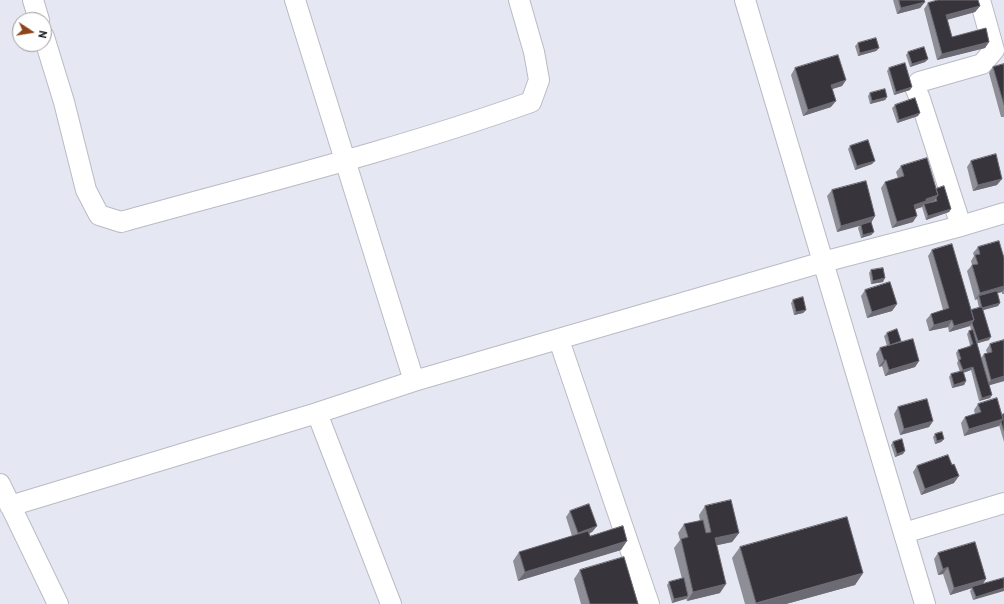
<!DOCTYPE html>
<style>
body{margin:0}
#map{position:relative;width:1004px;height:604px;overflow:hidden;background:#e5e7f2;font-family:"PT Sans",sans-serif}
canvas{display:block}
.north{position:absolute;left:12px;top:12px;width:40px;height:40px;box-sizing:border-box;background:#fff;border:1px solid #9e9e9f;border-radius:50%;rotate:102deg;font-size:11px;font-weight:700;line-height:16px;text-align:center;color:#0c0d10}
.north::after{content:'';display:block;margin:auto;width:14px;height:18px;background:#8a451b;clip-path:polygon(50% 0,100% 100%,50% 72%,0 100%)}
</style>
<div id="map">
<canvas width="1004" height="604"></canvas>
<div class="north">N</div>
</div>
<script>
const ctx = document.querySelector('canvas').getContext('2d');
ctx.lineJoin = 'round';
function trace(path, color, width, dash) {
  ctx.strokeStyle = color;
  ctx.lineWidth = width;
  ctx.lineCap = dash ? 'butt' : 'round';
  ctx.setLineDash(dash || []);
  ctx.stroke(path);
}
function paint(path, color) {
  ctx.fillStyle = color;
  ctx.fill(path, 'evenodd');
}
const minor = new Path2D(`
 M33,0l6,20
 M295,0l119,381
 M745,0l180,604
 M44,37l20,65 22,88 13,25 22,7c137,-38 276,-72 410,-120l8,-22 -5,-28 -15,-52
 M961,226l-41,-127 -5,-12 4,-5 63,-18 12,-14 -14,-50
 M559,340l90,264
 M317,413l74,191
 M0,484l58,120
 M10,506l307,-93 97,-32 409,-119 138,-36 43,-13
 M904,533l100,-30`);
const wall = new Path2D(`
 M893,0h31l1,2 -5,6 -23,6z
 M928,3l52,3 -5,6 -28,8 5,17 37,5 -4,6 -48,12 -13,-51z
 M858,43l21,5 -3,3 -18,5 -3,-10z
 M908,52l20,7 -3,3 -15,5 -4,-12z
 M1004,64v53h-3l-12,-44 4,-6z
 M795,68l51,12 -4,6 -10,3 -1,18 -28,9 -12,-41z
 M889,68l21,22 -16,5 -7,-24z
 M870,93l17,4 -2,3 -15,4 -2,-8z
 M895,105l23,11 -21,7 -5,-15z
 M850,146l22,18 -17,6 -7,-21z
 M971,161l26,24 -24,6 -6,-24z
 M901,166l35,23 15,20 -2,3 -23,8 -4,-13 2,-3 10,-2v-1l-10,3 -2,3 -7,2 -2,13 -21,6 -11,-40 4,-6 13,-4 -2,-6z
 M832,190l43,26 -4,6 3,10 -3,3 -10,3 -3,-10 2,-3 -23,7 -10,-36z
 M978,247l26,11v36h-2v-2l-5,1 3,10 -2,3 -15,4 6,30 -12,3 4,15 3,-4 3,-1 -1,-3 4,-6 14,37 -15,4 3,10 -2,3 -11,3 -8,-31 -8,3 3,8 -2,4 -12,3 -3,-11 2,-3 9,-2 -3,-9 1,-2 -2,-8 2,-3 11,-4 1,-1 -3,-11 2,-3 2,-1 -1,-4 -21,6 -1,-5 -19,4 -3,-11 5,-6 12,-4 -15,-54 4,-6 39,60 8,-2 -2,-9 -2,1 -8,-29 5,-6 -1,-4 3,-5 -1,-3z
 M871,270l12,12 -12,2 -2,-11z
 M865,290l32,14 -5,7 -25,7 -6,-22z
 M793,300l13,10 -3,3 -9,2 -3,-12z
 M887,333l14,8 18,20 -4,6 -30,9 -3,-10 -3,1 -3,-13 4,-6 7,-2 -3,-10z
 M978,404l24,11 2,-1v28l-5,-17 -35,11 -3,-13 4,-6 10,-3 -1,-4z
 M898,407l35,14 -4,6 -29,8 -6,-21z
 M935,434l9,5 -3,3 -6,2 -2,-7z
 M893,442l10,12 -8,3 -4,-12z
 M917,466l37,17 -33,12 -8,-23z
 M705,506l34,27 -7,9 -15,3 3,48 -33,8 -1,-3 -14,5 -5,-18 2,-3 13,-3 -8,-31 6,-8 -2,-7 6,-9 16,-3 -1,-6z
 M570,511l27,15 -5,6 -3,2 1,2 31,14 -103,31 -5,-20 6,-9 53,-16 -6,-19z
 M740,547l123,26 -8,12 -69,19h-41l-13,-46z
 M938,553l48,26 -4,5 22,-6 -31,22 -3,-9 2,-3 -22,7 -7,-21 -5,1 -4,-16z
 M580,570l58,34h-57l-7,-25z`);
const shadedWall = new Path2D(`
 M925,2l-5,6 -23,6 4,-6z
 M980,6l-5,6 -33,9 4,-6z
 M989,42l-4,6 -48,12 5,-6z
 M879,48l-3,3 -18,5 2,-3z
 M928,59l-3,3 -15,5 2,-3z
 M846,80l-4,6 -16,5 5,-6z
 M912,87l-2,3 -16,5 2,-3z
 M887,97l-2,3 -15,4 2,-3z
 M836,101l-5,6 -28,9 5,-6z
 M920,113l-2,3 -21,7 2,-3z
 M875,161l-3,3 -17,6 2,-4z
 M1002,179l-5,6 -24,6 5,-6z
 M938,195l-4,6 -10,3 -2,3 -12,4 4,-6 12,-6z
 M951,209l-2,3 -23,8 2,-4z
 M875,216l-4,7 -34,9 4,-6z
 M917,216l-4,6 -21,6 5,-6z
 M874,232l-3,3 -10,3 2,-3z
 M885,278l-2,4 -12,2 2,-3z
 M1004,286v3l-2,3 -22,6 -1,-2 -2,3 -2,1 5,-7z
 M1000,303l-2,3 -18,5 2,-3z
 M897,304l-5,7 -25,7 5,-6z
 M806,310l-3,3 -9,2 2,-3z
 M952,320l-4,7 -19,4 5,-6z
 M974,320l-4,6 -21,6 5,-6z
 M991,337l-2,3 -14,4 3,-3z
 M884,360h2l-4,6 -3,1z
 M919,361l-4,6 -30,9 4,-6z
 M973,367l-2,3 -11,4 3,-4z
 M1004,376v5l-17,5 4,-6z
 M966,381l-2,4 -12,3 2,-3z
 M992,395l-2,3 -11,3 3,-3z
 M1003,419l-4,7 -35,10 5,-7z
 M933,421l-4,6 -29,8 4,-6z
 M944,439l-3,3 -6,2 2,-3z
 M905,451l-2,3 -8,3 2,-3z
 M959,476l-5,7 -33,12 4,-6z
 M597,526l-5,6 -18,7 4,-6z
 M739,533l-7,9 -23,5 6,-9z
 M627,541l-6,9 -103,31 7,-9z
 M948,567l-5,7 -5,1 5,-6z
 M863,573l-8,12 -69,19h-31z
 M986,579l-4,6 -32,10 4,-7z
 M726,584l-6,9 -33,8 6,-9z
 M1004,588v3l-31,9 3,-3z
 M688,596l-2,3 -14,4 2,-4z`);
const building = new Path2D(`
 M899,0h25l1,2 -24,6z
 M938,0h40l2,6 -34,9 6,22 34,-9 3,14 -47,12 -14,-51z
 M876,38l3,10 -19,5 -2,-10z
 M924,47l4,12 -16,5 -4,-12z
 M838,55l8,25 -15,5 5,16 -28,9 -13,-42z
 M905,63l7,24 -16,5 -7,-24z
 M1004,64v41l-11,-38z
 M885,89l2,8 -15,4 -2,-8z
 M915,98l5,15 -21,7 -4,-15z
 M868,140l7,21 -18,5 -7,-20z
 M996,154l6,25 -24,6 -7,-24z
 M927,158l11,37 -12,4v2l-12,4 3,11 -20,6 -12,-40 19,-6 -3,-10z
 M866,181l9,35 -34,10 -9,-36z
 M944,186l7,23 -23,7 -4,-12 13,-3 -1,-3 2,-3 -2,-6z
 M871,222l3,10 -11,3 -2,-10z
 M999,241l5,17v28l-24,7 -8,-28 6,-1 -3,-9 5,-1 -2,-7z
 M952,244l22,76 -20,6 -2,-6 -18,5 -3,-11 18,-6 -17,-58z
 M883,268l2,10 -12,3 -2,-11z
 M890,282l7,22 -25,8 -7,-22z
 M997,291l3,12 -18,5 -3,-12z
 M803,297l3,13 -10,2 -3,-12z
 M982,307l9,30 -13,4 -6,-18 2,-3 -3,-10z
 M897,329l4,12 -11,4 -3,-12z
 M973,330l19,65 -10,3 -9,-31 -10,3 -4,-10 2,-1 -3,-9 13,-4v-1l2,-1 -4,-13z
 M913,339l6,22 -30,9 -3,-10h-2l-4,-12z
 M1004,340v36l-13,4 -7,-26 8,-2 -2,-8z
 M963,371l3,10 -12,4 -3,-11z
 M997,398l6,21 -34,10 -4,-12 16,-5 -3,-8z
 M927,399l6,22 -29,8 -6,-22z
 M1004,414v17l-3,-9 2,-3 -1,-4z
 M942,432l2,7 -7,2 -2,-7z
 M902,439l3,12 -8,3 -4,-12z
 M948,455l4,10 2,-1 5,12 -34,13 -8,-23z
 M731,500l8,33 -24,5 11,46 -33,8 -12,-53 7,-2 -4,-13 19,-4 3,13 5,-1 -6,-26z
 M589,504l8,22 -19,7 -8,-22z
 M847,517l16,56 -107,30 -16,-56z
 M623,526l4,15 -102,31 -6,-20 69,-21 2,5z
 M975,542l11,37 -32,9 -6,-21 -5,2 -5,-16z
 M624,557l14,47h-48l-10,-34z
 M684,578l4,18 -14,3 -5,-17z
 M1004,578v10l-28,9 -4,-10z`);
trace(minor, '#b9bbc5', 22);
trace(minor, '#fff', 20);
paint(wall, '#8e8e97');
paint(shadedWall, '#6c6a73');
paint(building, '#38343c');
trace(building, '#6c6a73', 1);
</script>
